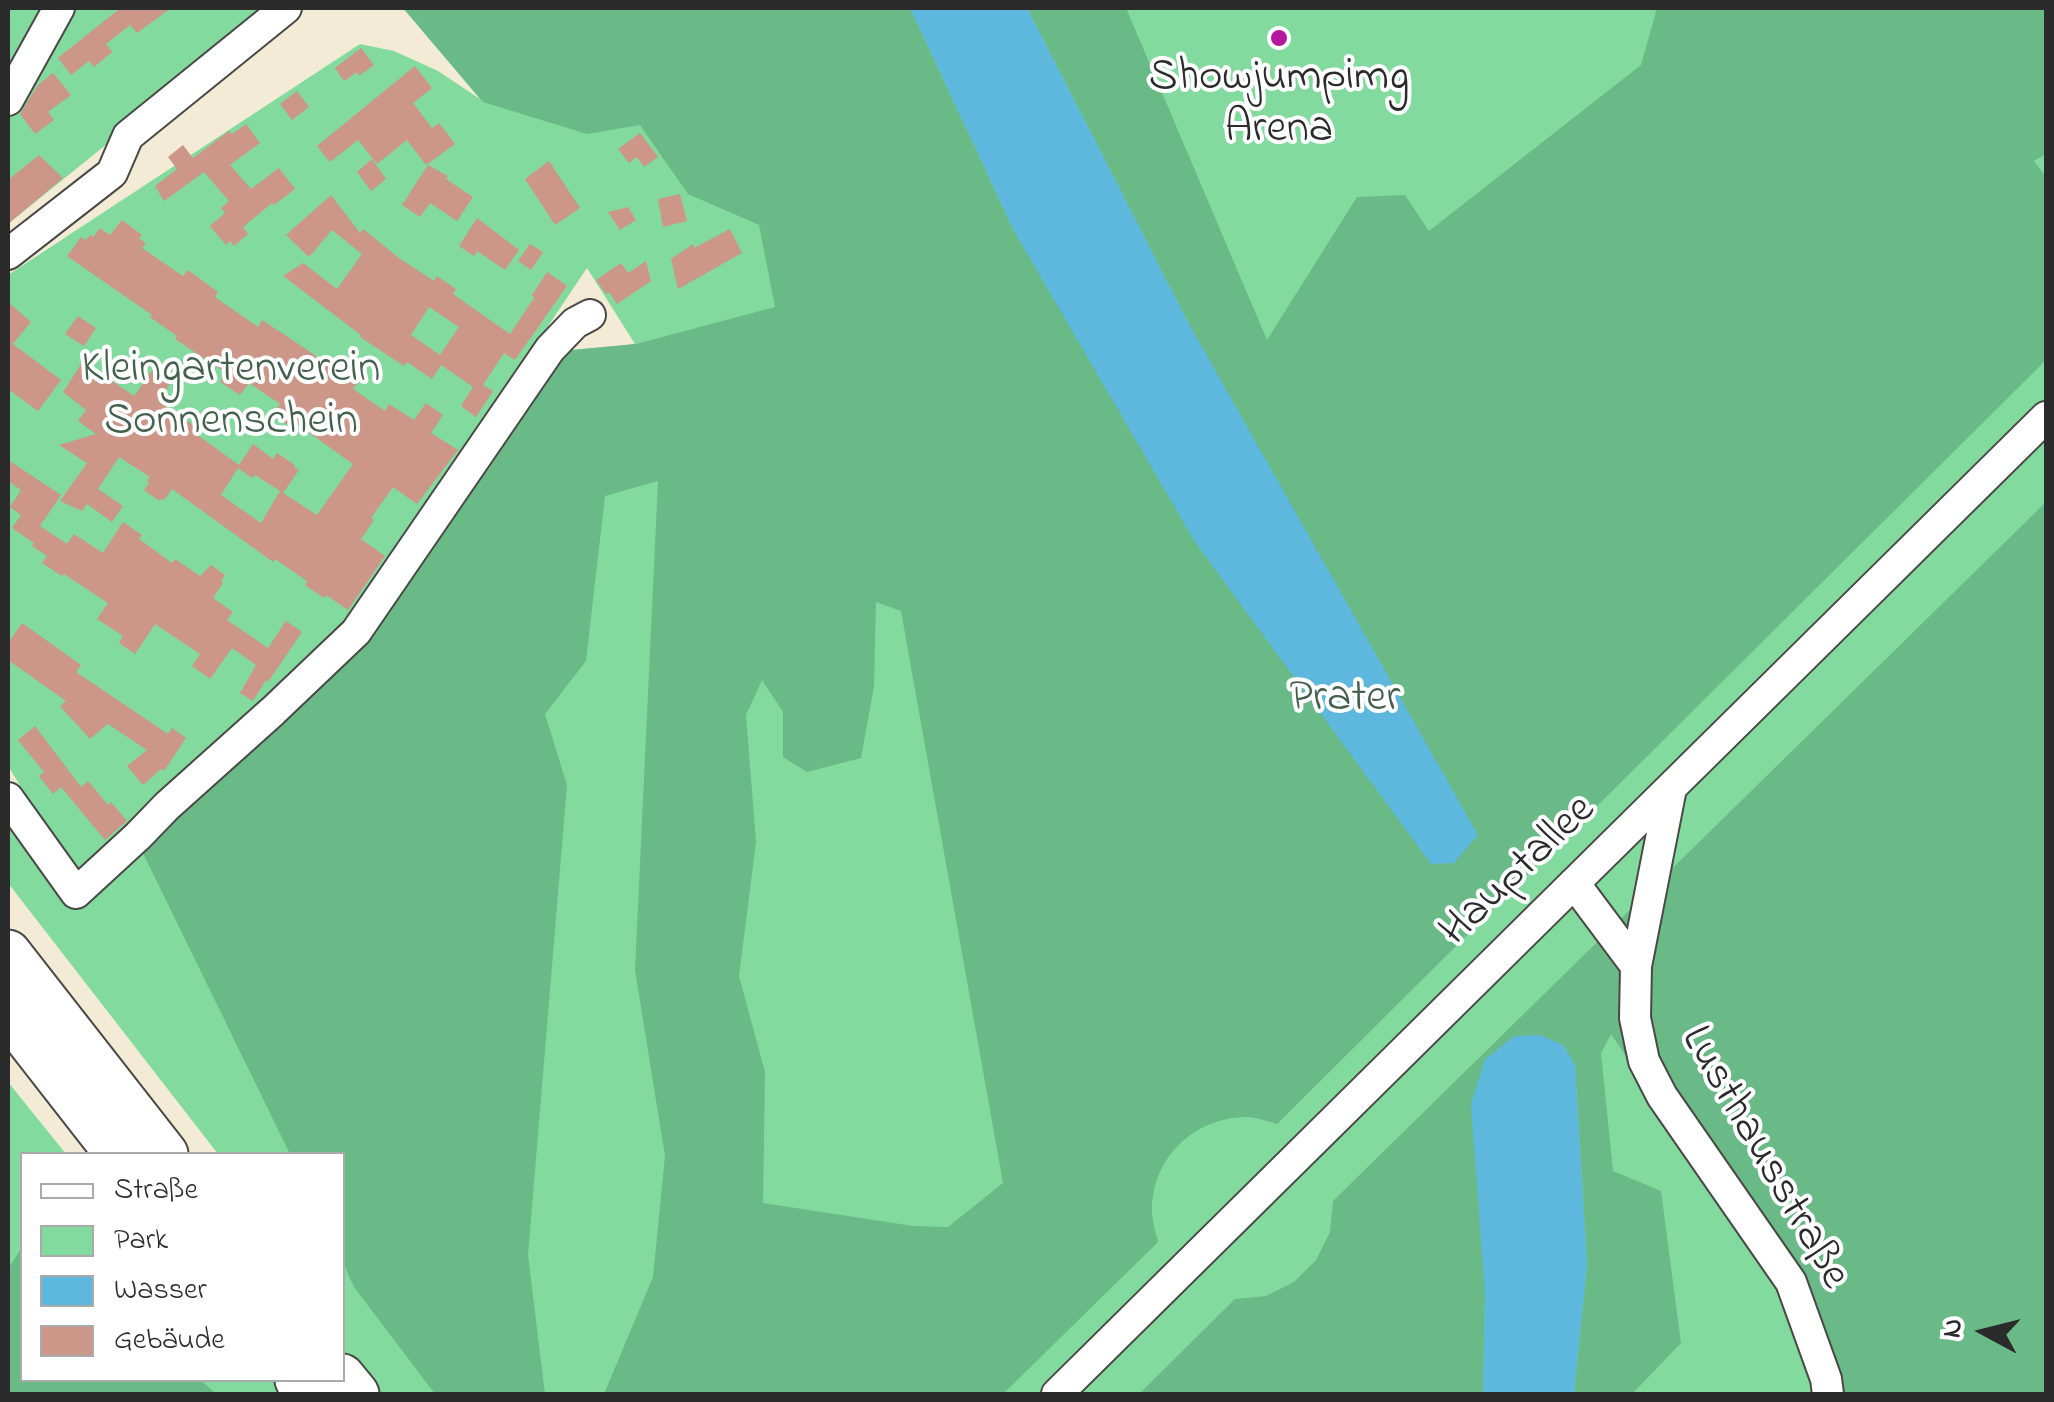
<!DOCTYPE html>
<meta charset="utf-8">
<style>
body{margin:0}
#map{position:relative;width:2054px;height:1402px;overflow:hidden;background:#f3ebd6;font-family:"Indie Flower",sans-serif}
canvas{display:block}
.frame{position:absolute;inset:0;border:10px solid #2b2b2b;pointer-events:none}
.legend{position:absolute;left:20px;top:1152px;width:325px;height:230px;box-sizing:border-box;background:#fff;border:2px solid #aaa;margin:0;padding:12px 18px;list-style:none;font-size:30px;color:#2b2b2b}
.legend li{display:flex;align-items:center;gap:20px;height:50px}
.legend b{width:50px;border:2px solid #aaa}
.north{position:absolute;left:1934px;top:1282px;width:100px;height:100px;-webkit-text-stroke:8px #fff;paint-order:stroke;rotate:277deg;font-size:28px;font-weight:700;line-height:40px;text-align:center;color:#2b2b2b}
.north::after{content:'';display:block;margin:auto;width:35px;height:45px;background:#2b2b2b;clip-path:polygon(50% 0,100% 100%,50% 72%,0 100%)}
</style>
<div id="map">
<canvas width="2054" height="1402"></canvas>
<div class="frame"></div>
<ul class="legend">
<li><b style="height:12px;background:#fff"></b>Straße</li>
<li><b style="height:28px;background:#82da9f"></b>Park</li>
<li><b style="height:28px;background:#5eb7dc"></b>Wasser</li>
<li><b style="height:28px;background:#cc9689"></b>Gebäude</li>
</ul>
<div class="north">N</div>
</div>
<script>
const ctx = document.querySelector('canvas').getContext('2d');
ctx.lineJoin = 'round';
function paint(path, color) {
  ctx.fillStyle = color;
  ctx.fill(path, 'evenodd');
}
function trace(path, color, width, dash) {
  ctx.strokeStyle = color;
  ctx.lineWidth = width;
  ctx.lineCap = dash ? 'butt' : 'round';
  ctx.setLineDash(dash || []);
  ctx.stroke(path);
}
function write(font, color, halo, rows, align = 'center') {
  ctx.font = font + ' "Indie Flower",sans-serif';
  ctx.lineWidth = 8;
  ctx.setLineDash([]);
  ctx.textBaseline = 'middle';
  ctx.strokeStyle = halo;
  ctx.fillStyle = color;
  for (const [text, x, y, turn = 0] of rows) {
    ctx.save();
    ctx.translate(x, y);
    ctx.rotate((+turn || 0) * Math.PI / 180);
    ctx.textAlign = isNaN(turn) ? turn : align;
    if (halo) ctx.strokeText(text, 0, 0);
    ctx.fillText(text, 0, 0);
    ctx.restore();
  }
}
const green = new Path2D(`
 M8,8h267l-267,216z
 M403,8h1643v1386h-2038v-312l58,72h-44v226h320v-226h-124l-210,-271v-73l70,96 298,-287 185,-268 74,-7 -48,-76 -252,376 -102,95 -159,134 -66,-107v-491l352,-231 34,7 44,20 42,28z`);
const forest = new Path2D(`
 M403,8h507l104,223 175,93 -162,-316h99l141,332 90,-143 48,-2 24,36 212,-166 16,-57h389v146l-12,7 12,16v183l-769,764c-10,-3 -21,-7 -31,-7 -53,1 -94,41 -94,94 0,11 4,21 6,31l-155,152h-399l49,-117 12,-121 -30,-186 23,-489 -53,15 -19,165 -41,53 22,71 -39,470 17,139h-110l-81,-107 -11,-24 -1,-109h-52l-151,-309 237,-226 185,-268 75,-7 139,-37 -16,-82 -71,-31 -48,-69 -53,9 -104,-32zM876,602l25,9 102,572 -55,44 -35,-1 -150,-23 2,-131 -26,-96 17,-134 -10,-127 16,-35 21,32v45l24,15 54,-14 13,-72z
 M2046,502v892h-232l-11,-61 -24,-53 -168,-246 -10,19 12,118 48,20 20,152 -49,51h-58l13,-130 -12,-199 -12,-20 -78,250 -2,99h-344l96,-95 31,-3 28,-14 22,-22 14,-28 3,-31z
 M22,1247v133h179l15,14h-208v-125z`);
const water = new Path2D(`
 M910,8h117l162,316 289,511 -24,28 -23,1 -236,-322 -181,-311z
 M1540,1035l23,10 12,20 12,199 -13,130h-91l2,-99 -14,-191 14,-45 30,-23z`);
const building = new Path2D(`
 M116,8h55l-34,25 -7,-8 -24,19 6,8 -18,15 -5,-6 -18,14 -13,-17 60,-48z
 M361,48l13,17 -15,11 -2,-4 -13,9 -9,-13z
 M415,66l17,22 -19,15 19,25 7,-5 16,21 -29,21 -19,-25 -30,24 -19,-24 -28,22 -13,-16z
 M53,73l18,22 -23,17 6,8 -19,14 -15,-20 18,-29z
 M297,91l12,16 -17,13 -12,-16z
 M246,124l14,19 -30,22 21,24 28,-21 16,21 -21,16 -2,-2 -29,24 5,7 -14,12 -4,-5 -4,4 -16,-19 15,-13 -4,-5 8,-7 -25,-29 -40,29 -9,-15 22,-17 -9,-12 15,-12 10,13 36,-27 3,3z
 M640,133l18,24 -14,10 -7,-10 -8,6 -11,-14z
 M39,155l24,23 -55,46v-44z
 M372,159l14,20 -15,12 -14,-19z
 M549,161l31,47 -25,17 -30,-46z
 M428,165l20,11 -2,3 27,18 -16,24 -27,-18 -10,14 -18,-12z
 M680,194l7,27 -24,6 -5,-28z
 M331,195l29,38 3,-4 36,29 35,23 3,-5 19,13 -3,5 57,40 24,-36 -2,-3 15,-23 20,14 -52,74 -11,-7 -21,32 10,6 -17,26 -15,-11 12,-19 -32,-22 -9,14 -25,-17 -3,4 -44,-29 1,-2 -78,-59 20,-13 34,26 25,-35 -30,-24 -23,27 -23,-22zM429,307l30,20 -19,28 -29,-20z
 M628,207l8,13 -16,10 -12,-18z
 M477,218l42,32 -14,20 -28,-19 -3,5 -15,-10z
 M122,220l20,15 -3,3 7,5 -4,5 41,28 5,-6 30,22 -3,5 43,30 4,-7 26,17 69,47 -4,5 32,22 4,-7 25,16 12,-17 17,12 -12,18 27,17 -41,54 -24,-17 -22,31 3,2 -13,19 24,17 -37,54 -22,-15 -2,3 -19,-13 2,-4 -32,-22 -2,3 -101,-73 -7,10 -7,1 -14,-10 5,-7 -2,-2 3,-4 -31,-20 -21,32 25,17 -11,16 -25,-18 -5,7 -22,-10 27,-38 -28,-18 37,-11 -18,-13 8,-11 -23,-18 20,-31 51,35 20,-28 18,13 -14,20 41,28 -3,5 43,31 14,-21 20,15 4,-6 18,12 -1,2 5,3 -16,23 34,22 36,-51 -62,-44 -3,5 -16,-10 8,-11 -31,-21 -9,12 -20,-13 6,-9 -51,-34 2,-3 -27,-19 2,-2 -85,-59 14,-19 5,3 4,-5 3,2 7,-9 10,7zM238,468l14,10 3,-3 25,16 -19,32 -40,-28z
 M730,229l12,24 -64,36 -7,-30 22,-15 1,4z
 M530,244l13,8 -12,18 -13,-9z
 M646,261l5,20 -34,23 -8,-12 -3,2 -10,-14 25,-17 7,10z
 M8,302l23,20 -18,22 48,36 -23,31 -30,-22z
 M78,316l18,12 -12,18 -19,-12z
 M8,460l53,35 -21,31 27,18 7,-10 29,19 20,-31 19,13 -3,4 33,24 3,-4 25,17 11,-11 14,10 -4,7 2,1 -10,15 20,14 -6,8 41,28 18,-27 16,11 -34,50 -2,-2 -13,21 -13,-8 16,-28 -24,-17 -22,31 -18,-13 8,-12 -45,-30 -20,30 -16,-11 4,-7 -26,-17 11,-16 -44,-29 -2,2 -20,-13 5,-7 -15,-10 2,-3 -22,-15 9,-13 -11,-8 11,-17 -13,-9z
 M22,623l59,42 -5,7 92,62 4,-6 14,10 -22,33 -3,-2 -18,16 -16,-19 20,-16 -39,-26 -18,15 -30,-33 6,-5 -58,-41v-17z
 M35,726l46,61 7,-6 20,24 3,-3 16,19 -22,19 -44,-53 -8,7 -14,-18 5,-4 -26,-32z`);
const minor = new Path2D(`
 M8,100l51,-92
 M8,254l104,-81 16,-37 158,-128
 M1671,788l-35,178 -1,52 9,43 18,35 129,186 35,97 2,15
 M8,798l68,95 62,-57 29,-30 106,-95 83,-79 194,-283 25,-26 15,-8
 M1574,883l62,83
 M1057,1394c329,-326 660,-651 989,-977`);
const highway = new Path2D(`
 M8,953l157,201
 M8,1013l110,141
 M342,1377l14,17
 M298,1380l12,14`);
const markers = [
 [1279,38,10,"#b5179e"]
];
const poiNames = [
 ["Showjumpimg",1279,81],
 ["Arena",1279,133]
];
const parkNames = [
 ["Kleingartenverein",231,373],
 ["Sonnenschein",231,425],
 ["Prater",1345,702]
];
const streetNames = [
 ["Hauptallee",1520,873,-44],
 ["Lusthausstraße",1762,1159,60]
];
paint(green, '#82da9f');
paint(forest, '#69ba86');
paint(water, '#5eb7dc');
paint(building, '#cc9689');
trace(minor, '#494845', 34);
trace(highway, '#494845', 49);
trace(minor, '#fff', 30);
trace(highway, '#fff', 45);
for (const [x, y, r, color] of markers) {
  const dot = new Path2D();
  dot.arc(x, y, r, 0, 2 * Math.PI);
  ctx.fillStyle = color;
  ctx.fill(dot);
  trace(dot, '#fff', 4);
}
write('45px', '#2b2b2b', '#fff', poiNames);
write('45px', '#45604e', '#fff', parkNames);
write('45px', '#2b2b2b', '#fff', streetNames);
</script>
